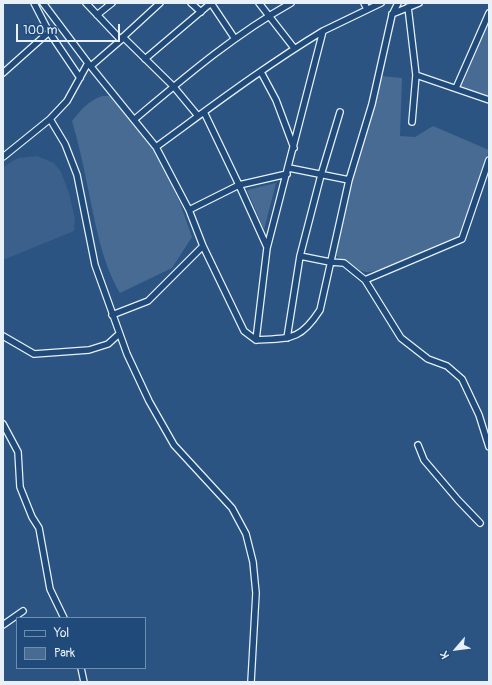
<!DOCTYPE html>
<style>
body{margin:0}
#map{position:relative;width:492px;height:685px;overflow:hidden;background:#2b5482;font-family:Pangolin,sans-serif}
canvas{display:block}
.frame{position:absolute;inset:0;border:4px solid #e8f1f8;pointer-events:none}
.legend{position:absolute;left:16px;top:617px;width:130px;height:52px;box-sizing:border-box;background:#1f4a7a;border:1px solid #6f8dac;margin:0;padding:5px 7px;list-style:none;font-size:12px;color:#e8f1f8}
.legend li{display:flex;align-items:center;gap:8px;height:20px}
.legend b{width:20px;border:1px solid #6f8dac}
.north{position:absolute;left:436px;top:629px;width:40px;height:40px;-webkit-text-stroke:3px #1f4a7a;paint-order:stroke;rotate:242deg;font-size:11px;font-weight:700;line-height:16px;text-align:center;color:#e8f1f8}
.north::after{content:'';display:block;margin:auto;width:14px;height:18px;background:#e8f1f8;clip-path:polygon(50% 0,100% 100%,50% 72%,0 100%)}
.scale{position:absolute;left:16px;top:24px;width:104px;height:18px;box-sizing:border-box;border:2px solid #e8f1f8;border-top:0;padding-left:5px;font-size:12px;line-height:14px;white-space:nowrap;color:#e8f1f8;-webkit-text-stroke:3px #1f4a7a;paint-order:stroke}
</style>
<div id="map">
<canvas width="492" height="685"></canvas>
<div class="frame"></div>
<ul class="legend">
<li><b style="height:5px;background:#1f4a7a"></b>Yol</li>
<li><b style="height:11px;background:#476b93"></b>Park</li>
</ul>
<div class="north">K</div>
<div class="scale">100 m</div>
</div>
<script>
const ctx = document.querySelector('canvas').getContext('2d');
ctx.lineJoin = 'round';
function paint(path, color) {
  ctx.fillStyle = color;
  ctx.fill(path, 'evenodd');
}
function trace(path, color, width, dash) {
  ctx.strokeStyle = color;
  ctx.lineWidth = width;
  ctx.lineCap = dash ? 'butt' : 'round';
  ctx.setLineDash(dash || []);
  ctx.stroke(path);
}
const built = new Path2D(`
 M37,156l17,7 7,9 8,21 6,26 -1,12 -71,29v-93l15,-9z`);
const green = new Path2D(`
 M489,23v73l-28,-9z
 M381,76l21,2 -2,58 15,1 18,-11 56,24 -31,88c-14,8 -78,36 -92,34 -10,-2 -21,-11 -30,-16 13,-61 25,-121 45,-180z
 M102,96h13l38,50 27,57 12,34 -20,31 -52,25c-19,-32 -25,-72 -33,-109 -4,-21 -9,-42 -15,-63 9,-11 16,-20 30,-25z
 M276,183l-12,47 -17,-40z`);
const minor = new Path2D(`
 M34,3l15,29 31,46
 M43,3l45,60 68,84 33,63 14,36 41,85 12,9
 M86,3l35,37 2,-3 51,50 24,29
 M191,3l10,9
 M211,3l24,36
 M259,3l35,45
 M364,3l3,6
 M381,3l-58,28 -56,217 -11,92c34,-2 44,1 64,-30l29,-130 23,-76 20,-89 6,-12
 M408,7l8,68 73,25
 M392,14l27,-11
 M97,15l15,-12
 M123,37l37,-34
 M145,59l66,-56
 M91,66l30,-26
 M261,72l15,28 18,48
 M3,73l46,-41
 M456,88l33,-75
 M204,112l35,73 48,-11
 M50,119l15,25 12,31 18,90 32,89 22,47 25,44 58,63 14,26 7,28 3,31 -5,89
 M135,119c50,-42 99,-84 156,-116
 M412,122l4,-47
 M156,147c55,-40 109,-81 167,-116
 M3,157l47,-38 17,-18 21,-38
 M289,168l60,12
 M189,210l50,-25 28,62
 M300,256l30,6 14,1 21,17 36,58 27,21 19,7 15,13 17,36 10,32
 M365,280l97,-41 27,-79
 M112,315l36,-14 55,-55
 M3,336l31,18 55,-4 19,-6 11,-10
 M287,338l13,-82 21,-81 19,-63
 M3,424l15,28 2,35 12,30 7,11 11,61 14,29
 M418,445l6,15 34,40 22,23
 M3,625l20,-14
 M81,668l3,14`);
paint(built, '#3a608b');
paint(green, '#476b93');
trace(minor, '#e8f1f8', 8);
trace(minor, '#1f4a7a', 5.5);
</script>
